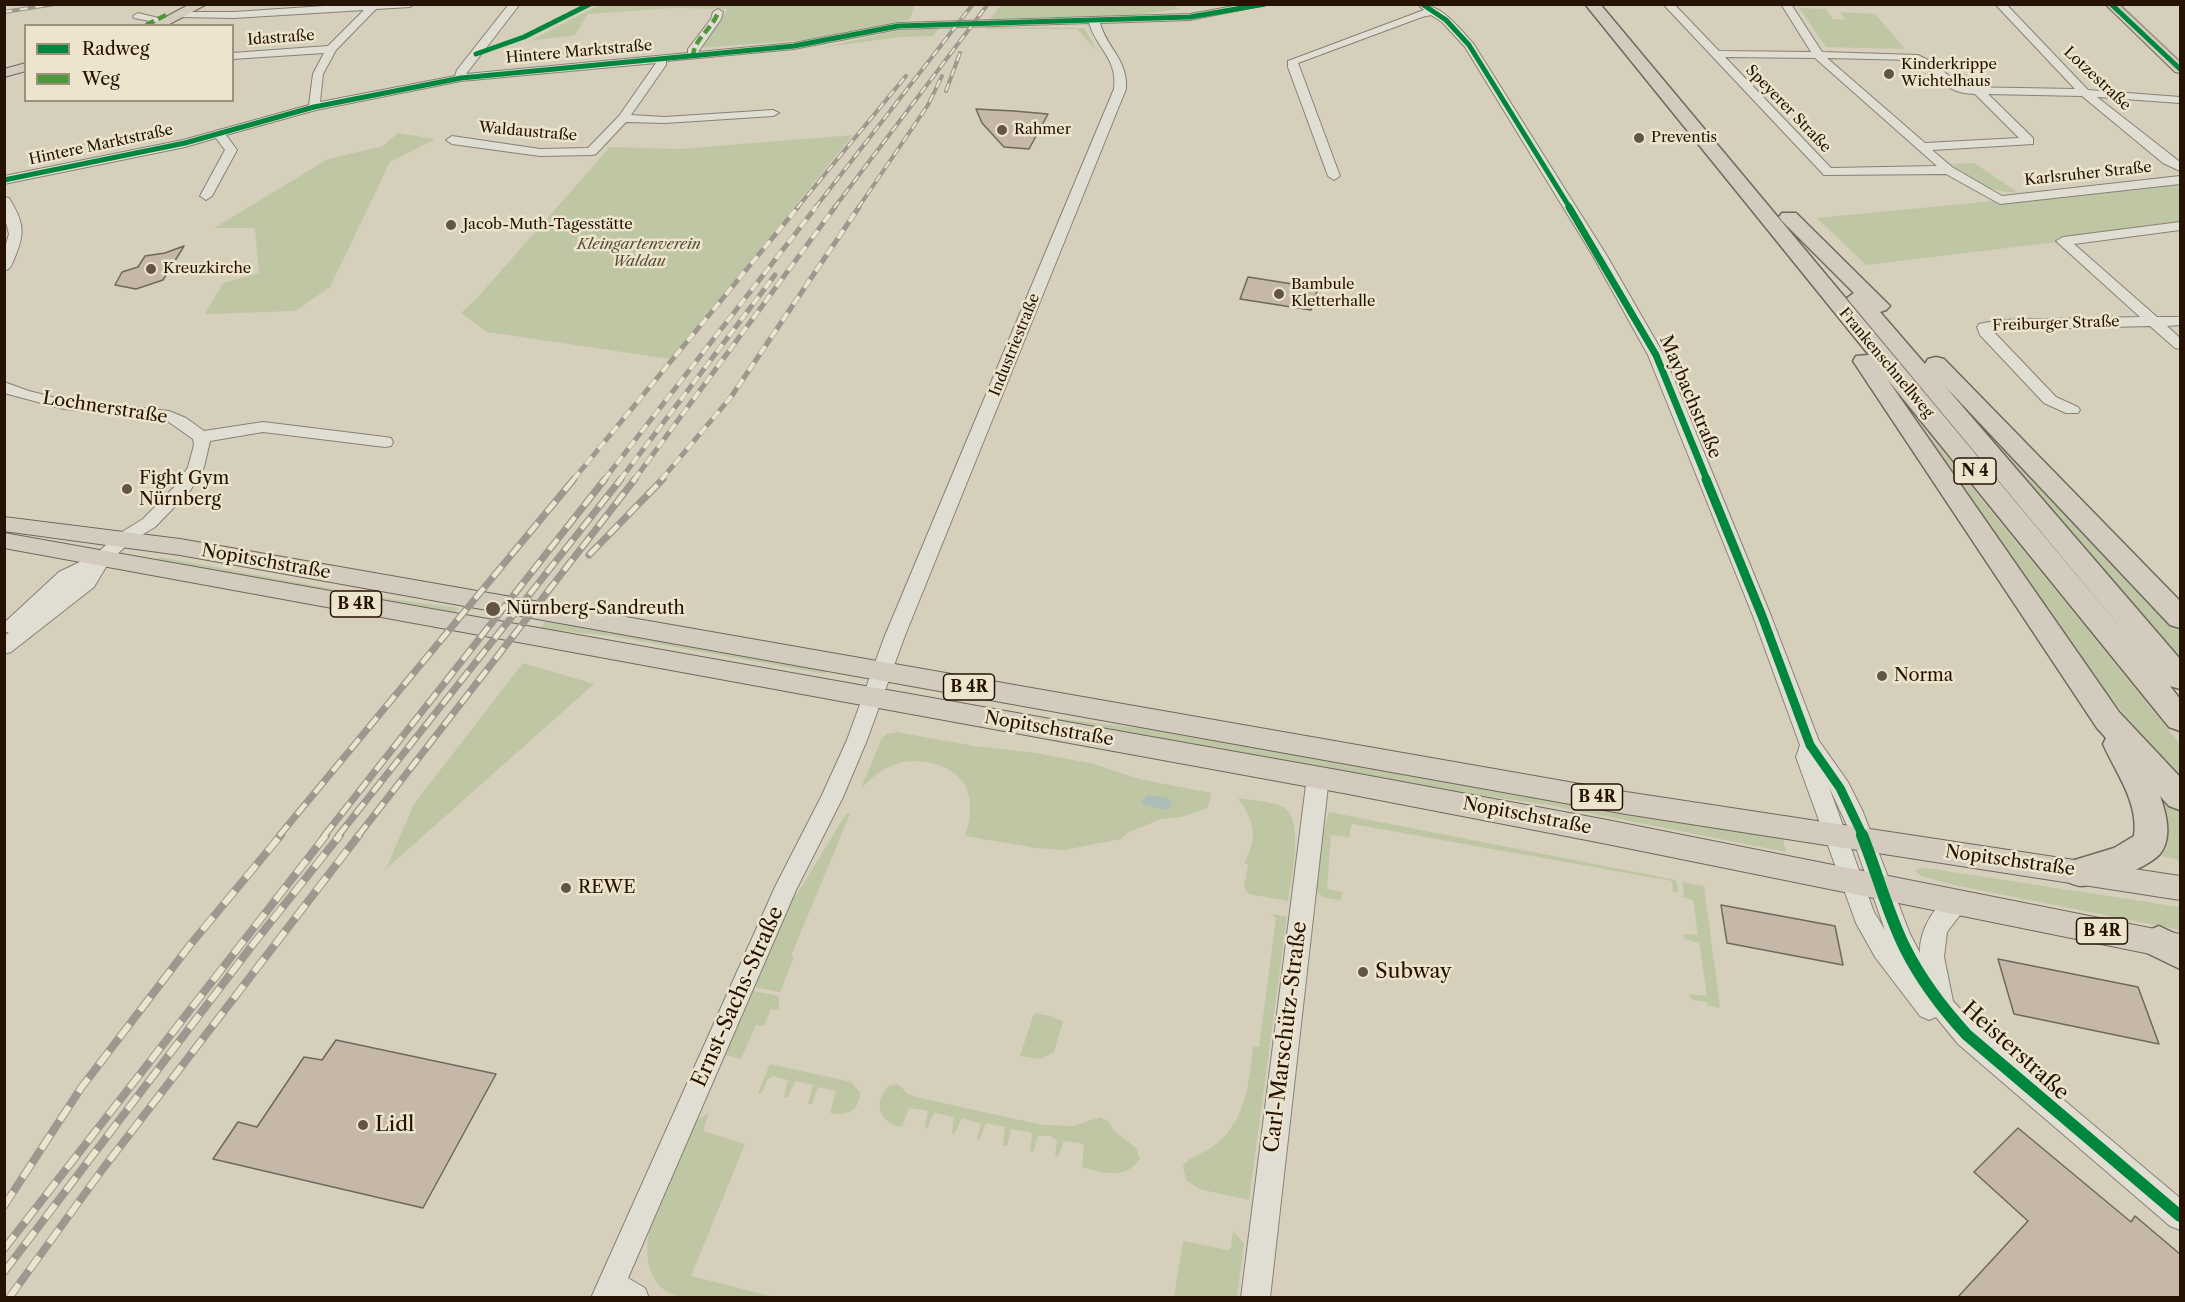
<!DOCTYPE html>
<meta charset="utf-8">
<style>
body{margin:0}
#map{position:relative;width:2185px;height:1302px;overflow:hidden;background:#d6cfbc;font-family:"Libre Caslon Text",serif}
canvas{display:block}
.frame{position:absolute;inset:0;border:6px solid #261105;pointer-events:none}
.legend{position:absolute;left:24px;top:24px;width:210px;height:78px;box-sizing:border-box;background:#ece4cc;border:2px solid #9d907c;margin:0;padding:8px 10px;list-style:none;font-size:18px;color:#261105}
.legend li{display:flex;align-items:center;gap:12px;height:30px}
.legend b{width:30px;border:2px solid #9d907c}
</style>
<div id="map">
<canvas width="2185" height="1302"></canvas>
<div class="frame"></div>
<ul class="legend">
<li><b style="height:8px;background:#00873e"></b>Radweg</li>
<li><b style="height:8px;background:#4e973a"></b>Weg</li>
</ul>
</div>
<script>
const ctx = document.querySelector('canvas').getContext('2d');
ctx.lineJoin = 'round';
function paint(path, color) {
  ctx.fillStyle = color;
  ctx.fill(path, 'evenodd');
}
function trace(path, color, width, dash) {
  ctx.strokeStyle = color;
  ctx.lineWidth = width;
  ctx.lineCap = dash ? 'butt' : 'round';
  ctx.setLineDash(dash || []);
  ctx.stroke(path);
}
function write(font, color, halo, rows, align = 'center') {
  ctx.font = font + ' "Libre Caslon Text",serif';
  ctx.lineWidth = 5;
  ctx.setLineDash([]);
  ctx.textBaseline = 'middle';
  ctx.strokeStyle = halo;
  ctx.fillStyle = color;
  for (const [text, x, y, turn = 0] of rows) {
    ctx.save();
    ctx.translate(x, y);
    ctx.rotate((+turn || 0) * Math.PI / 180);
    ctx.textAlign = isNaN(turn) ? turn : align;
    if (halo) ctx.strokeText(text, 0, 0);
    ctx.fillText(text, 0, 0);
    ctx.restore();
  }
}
const green = new Path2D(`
 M599,5h316l-5,13 -3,2 -102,20 -104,8 27,-39 -55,-1 -85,6 -13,21 -45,6z
 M1173,5l5,4 -40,6 -148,4 11,-14z
 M1799,8l27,1 7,10 12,1 -5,-8 35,2 30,35 -79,-2z
 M940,27l-7,9 -34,1 -79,11 75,-17z
 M987,27l97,1 14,24 -21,-23h-92z
 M398,133l37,6 -45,23 -60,125 -35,24 -90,3 18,-31 36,-10 -4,-45h-41l114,-69 55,-13z
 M853,135l-183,224 -183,-27 -26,-19 17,-16 132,-150 71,2z
 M1974,163l43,29c-27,2 -44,-13 -66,-28z
 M2180,183v42l-121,13 -2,4 -191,23 -49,-47z
 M1964,407h2l214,220v30z
 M1902,409h6l272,335v38l-91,-111z
 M160,557l216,40 83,11 -6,7 -298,-53z
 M547,619l280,51 -2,4 -212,-38 -73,-7z
 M523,663l71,21 -208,185 28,-65z
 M1044,717l129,15 610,106 3,14 -238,-47 -118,-17 -387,-69z
 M897,732l77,14 62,7 58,11 45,15 72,14 -1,9 -4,7 -25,8 -20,2 -32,13 -8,7 -57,11 -27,-2 -72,-12c11,-34 6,-63 -33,-73 -13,-3 -29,-3 -41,3 -13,5 -21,14 -30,22l21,-50 5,-4z
 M2157,793l8,3 15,16v48l-23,-5z
 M1238,798c13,2 30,3 43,8 25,10 10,73 7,95l-40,-7 -4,-7 4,-23 -4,-1c15,-26 10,-42 -6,-65z
 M1329,812l347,68 3,11 -6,1 -1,-11 -320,-57 -3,13 -18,-2 -4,54 15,3 -1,6 -2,2 -17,-3 -6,-7 7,-58z
 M846,814h4l-59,142 3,1 -14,35 -26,-5 39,-93h4z
 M1926,868l254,39v23l-226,-45 -33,-9 -6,-5 1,-2z
 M1682,882l22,4 16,122 -13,-3v-3l-14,-2 -4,-3 1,-3 17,2 -8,-53 -15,-4v-5l14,1 -5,-35 -12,-3 3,-3z
 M1271,914l16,3 -38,283 -50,-11 -13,-9 -3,-15c8,-9 22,-12 32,-20 31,-25 34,-61 38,-98h6l17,-129z
 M753,991l26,5v14l-8,-1 -7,17 -8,-1 -15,34 -16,-4z
 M1034,1013l21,4 1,2 7,2 -9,31 -13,7 -21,-3z
 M770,1064l81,18 9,10c0,19 -13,24 -30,21l6,-22 -18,-4 -6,17h-4l5,-19 -18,-4 -7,16 -4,1 4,-18 -15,-4 -5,3 -7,15 -3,-1z
 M898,1084l10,10 12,4 123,27 31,1 26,-9 9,5 4,8 23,18 4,11c-14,21 -38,14 -58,8l2,-21 -4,-3 -16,-2 -6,17 -3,-3 2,-15 -7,-4h-12l-5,16h-3l2,-16 -2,-4 -19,-3 -4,17h-4l2,-19 -19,-4 -7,18 -2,-2 4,-15 -19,-6 -8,17 -2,-1 2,-17 -20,-4 -7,16 -2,-1 3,-17 -19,-3 -7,19c-23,-4 -29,-24 -14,-41z
 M709,1113l-6,18 42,13 -54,132 83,21c-23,0 -47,0 -70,0 -9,0 -19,2 -28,-1 -31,-10 -33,-48 -24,-74l44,-101z
 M1233,1231l11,13 -7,53h-63l9,-56 45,9 3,-2z`);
const water = new Path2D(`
 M1147,795l22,3 3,8 -7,4 -21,-5 -2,-4z`);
const building = new Path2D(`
 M976,109l38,2 34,3 -19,35 -25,-2 -22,-24z
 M184,246l-21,34 -27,9 -21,-4 7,-13 16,-5 7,-11 20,-3z
 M1248,277l70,11 -7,22 -71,-11z
 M1721,905l114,21 8,39 -116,-22z
 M1998,959l140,28 21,57 -145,-30z
 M336,1040l160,34 -73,134 -210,-49 25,-37 19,5 47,-70 18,3z
 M2018,1128l113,94 4,-6 46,39v43h-224l71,-77 -54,-49z`);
const minor = new Path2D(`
 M354,4h61l-5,3 -34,2 -40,41 -13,24 -3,28 135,-26 2,-6 52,-66h11l-54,70 222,-21v-4l23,-30 2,-7 5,-3 5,3 -2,7 -23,33 96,-9 104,-20 292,-9 55,-10h25l-80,16 -90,3c7,26 28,36 26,66l-222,549 -37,102 -24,57 -47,93 -168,388 17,10 4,10h-58l184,-411 47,-92 25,-55 37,-102 230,-549c4,-30 -17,-40 -25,-66l-191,6 -104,20 -128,12v4l-35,50 34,2 108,-7 6,3 -6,3 -108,7 -39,-1 -30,32 -4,1 -52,1 -88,-12 -6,-4 6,-4 88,13 48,-1 31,-32 37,-53 -195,18 -145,29 -90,25 11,15 -25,46 -6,4 -6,-4 25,-46 -9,-12 -31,9 -181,37v-8l179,-36 126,-35 4,-31 11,-21 -92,6v-6l96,-7 36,-36 -130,8 -54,-1 -5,-3 1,-2h58z
 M1417,4c25,0 40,22 56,39l134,213 57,99 107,261 48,125 29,41 15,30 47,122 10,19c-1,-23 16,-53 38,-61l8,3 4,7 -23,30 -3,25 9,44 23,25 204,172v32l-10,-4 -212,-182 -22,-27 -7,3 -9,-4 -45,-59 -19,-34 -60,-166 4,-12 -47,-129 -105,-261 -55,-99 -128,-209 -23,-25 -11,-7 -9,2 -124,46 42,113 -6,4 -6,-4 -40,-109v-6l136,-51zM1829,787l23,49 33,94 -11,-18z
 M1663,4h11l45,47 92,1 -30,-48h10l31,48 96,3 16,8 28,24 113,2 -80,-85h11l82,86 92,7v6l-83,-6 83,65v9l-17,-8 -81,-67 -94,-2 45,44v6l-101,6 20,17 50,29 178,-20v8l-180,20 -54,-30 -122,1zM1725,57l90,1 122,108 -106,2zM1827,58l87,2c28,13 25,33 61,34l44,44 -94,5z
 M138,13l33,8 -5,3 -32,-6 -1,-2z
 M4,197l5,1c14,23 17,34 6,59 -3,6 -3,12 -11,14v-21l5,-16 -5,-19z
 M2180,222v8l-106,14 83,73h23v8l-13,1 13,12v11l-5,-1 -25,-22 -158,4 64,67 22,10 2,3 -2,3h-12l-22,-10 -64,-68 -3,-8 2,-3 20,-4 141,-3 -84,-76 7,-4z
 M4,382l25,9 35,9 105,11 17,7 18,13 59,-9 122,15 6,1 2,4 -2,4 -6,1 -122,-15 -53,9 -6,26 -14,24 -35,36 -26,16 -20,19 -15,25 -83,65 -7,2v-18l5,-3 -5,-2 1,-9 54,-50 37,-18 21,-19 26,-16 35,-36 10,-16 6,-22 -1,-6 -27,-19 -102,-11 -60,-16z
 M1318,768l8,3 3,6 -59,521h-29l66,-521 3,-6z`);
const major = new Path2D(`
 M190,4h17l-41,22h-17z
 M2105,4h14l61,58v11l-5,-1z
 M26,63v8l-22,6v-8z
 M4,517l176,22 1446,253 554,84v24l-554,-86 -1446,-259 -176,-24z
 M4,533l1339,238 259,48 578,115v26l-578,-117 -259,-50 -1339,-245z`);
const highway = new Path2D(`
 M1585,4h15l540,647 -290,-349 -3,-4 7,-5 -72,-72 -3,-4 3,-4h14l90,89 4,4 -4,4 -6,2 45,52 3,-5 8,-2 8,2 236,242v27l-10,-3 -226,-240 236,274v30l-10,-3 10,13v32l-11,-4 -282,-348 232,333 61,65v33l-11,-4 -9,-10c6,17 12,39 2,55 -9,16 -62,34 -80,35 -5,0 -10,-2 -14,-4l-5,-10 5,-10 46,-14 20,-12c5,-33 -18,-63 -31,-92l3,-6 -9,-10 -244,-367 3,-5 13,-1z
 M2159,926l21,10v33l-33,-16 -5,-11 5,-11z`);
const tram = new Path2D(`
 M2119,4l61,57`);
const railFar3 = new Path2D(`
 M4,12l51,-8
 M946,91l14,-38
 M797,208l109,-132
 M815,208l158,-204
 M834,208l154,-204
 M858,208l70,-103 14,-29`);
const railFar2 = new Path2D(`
 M573,480l225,-273
 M604,480l212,-273
 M620,480l155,-205
 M634,480l201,-273
 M661,480l70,-83 128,-190`);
const railFar1 = new Path2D(`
 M589,555l74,-76
 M279,836l295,-357
 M324,836l281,-357
 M338,836l283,-357
 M358,836l277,-357`);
const rail = new Path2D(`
 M4,1206l77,-118 109,-143 91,-110
 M4,1249l322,-414
 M4,1272l250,-329 86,-108
 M9,1298l93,-128 257,-335`);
const quiet = new Path2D(`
 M146,25l20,-10
 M693,57c0,-18 20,-28 25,-45`);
const cyclewayFar3 = new Path2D(`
 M1422,4l24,16 23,25 101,163
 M2111,4l69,65
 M476,54l48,-17 66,-33
 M4,180l181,-37 129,-36 147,-29 333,-32 104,-20 292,-9 75,-13`);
const cyclewayFar2 = new Path2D(`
 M1569,207l87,148 51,125`);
const cyclewayFar1 = new Path2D(`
 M1706,479l56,137 48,129 30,43 23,48`);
const cycleway = new Path2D(`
 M1862,835c15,37 25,77 43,113 16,32 38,61 62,87l213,181`);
const markers = [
 [1889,74,6,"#645445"],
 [1002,130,6,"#645445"],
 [1639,138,6,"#645445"],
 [451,225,6,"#645445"],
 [151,269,6,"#645445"],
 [1279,294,6,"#645445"],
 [127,489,6,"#645445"],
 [493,609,8,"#645445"],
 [1882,676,6,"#645445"],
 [566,888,6,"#645445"],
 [1363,972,6,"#645445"],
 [363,1125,6,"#645445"]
];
const farStreetnames = [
 ["Idastraße",281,38,-4],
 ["Hintere Marktstraße",579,52,-5],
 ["Lotzestraße",2097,79,43],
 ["Speyerer Straße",1788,109,46],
 ["Waldaustraße",528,132,5],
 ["Hintere Marktstraße",101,145,-12],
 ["Karlsruher Straße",2088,174,-6],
 ["Freiburger Straße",2056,324,-2],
 ["Industriestraße",1015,345,-68],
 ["Frankenschnellweg",1886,363,50]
];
const farPoinames = [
 ["Kinderkrippe",1901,65],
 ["Wichtelhaus",1901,82],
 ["Rahmer",1014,130],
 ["Preventis",1651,138],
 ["Jacob-Muth-Tagesstätte",463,225],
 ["Kreuzkirche",163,269],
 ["Bambule",1291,285],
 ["Kletterhalle",1291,302]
];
const farParknames = [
 ["Kleingartenverein",639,245],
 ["Waldau",639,262]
];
const shields = [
 [1975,471,42],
 [356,604,51],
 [969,687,51],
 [1597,797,51],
 [2102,931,51]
];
const shieldNames = [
 ["N 4",1975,471],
 ["B 4R",356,604],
 ["B 4R",969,687],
 ["B 4R",1597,797],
 ["B 4R",2102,931]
];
const streetNames = [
 ["Maybachstraße",1690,397,67],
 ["Lochnerstraße",105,408,9],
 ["Nopitschstraße",266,562,10],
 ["Nopitschstraße",1049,729,10],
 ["Nopitschstraße",1527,816,11],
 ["Nopitschstraße",2010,861,8]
];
const poiNames = [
 ["Fight Gym",139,479],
 ["Nürnberg",139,500],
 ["Nürnberg-Sandreuth",506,609],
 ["Norma",1894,676],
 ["REWE",578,888]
];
const nearPoinames = [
 ["Subway",1375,972],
 ["Lidl",375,1125]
];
const nearStreetnames = [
 ["Ernst-Sachs-Straße",738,997,-66],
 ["Carl-Marschütz-Straße",1286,1037,-83],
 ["Heisterstraße",2015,1051,42]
];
paint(green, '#bfc6a4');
paint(water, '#aabeb7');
paint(building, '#c5b8a9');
trace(building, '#6f685d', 1.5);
trace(minor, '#888176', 2);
trace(major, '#6f685d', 2);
trace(highway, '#6f685d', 3);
paint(minor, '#e0ddd2');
paint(major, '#d3ccbe');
paint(highway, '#d3ccbe');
trace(tram, '#9c988f', 1.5);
trace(railFar3, '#9c988f', 4);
trace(railFar2, '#9c988f', 5);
trace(railFar1, '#9c988f', 7);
trace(rail, '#9c988f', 8);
trace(railFar3, '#ece4cc', 2, [8]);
trace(railFar2, '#ece4cc', 4, [10]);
trace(railFar1, '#ece4cc', 4.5, [14]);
trace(rail, '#ece4cc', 6, [17]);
trace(quiet, '#4e973a', 4.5, [9, 4.5]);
trace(cyclewayFar3, '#00873e', 5);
trace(cyclewayFar2, '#00873e', 7);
trace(cyclewayFar1, '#00873e', 9);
trace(cycleway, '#00873e', 12);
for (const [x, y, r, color] of markers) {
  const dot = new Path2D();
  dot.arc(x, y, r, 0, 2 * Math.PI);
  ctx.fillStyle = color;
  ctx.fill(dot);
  trace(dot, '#ece4cc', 2);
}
write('15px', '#261105', '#ece4cc', farStreetnames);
write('15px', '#261105', '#ece4cc', farPoinames, 'left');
write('italic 15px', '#554e36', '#ece4cc', farParknames);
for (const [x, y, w] of shields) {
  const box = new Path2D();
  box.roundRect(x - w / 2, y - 13, w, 26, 4.5);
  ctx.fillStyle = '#ece4cc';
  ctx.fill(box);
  trace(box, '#261105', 1.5);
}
write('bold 16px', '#261105', null, shieldNames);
write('18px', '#261105', '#ece4cc', streetNames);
write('18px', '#261105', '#ece4cc', poiNames, 'left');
write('21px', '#261105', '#ece4cc', nearPoinames, 'left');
write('21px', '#261105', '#ece4cc', nearStreetnames);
</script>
